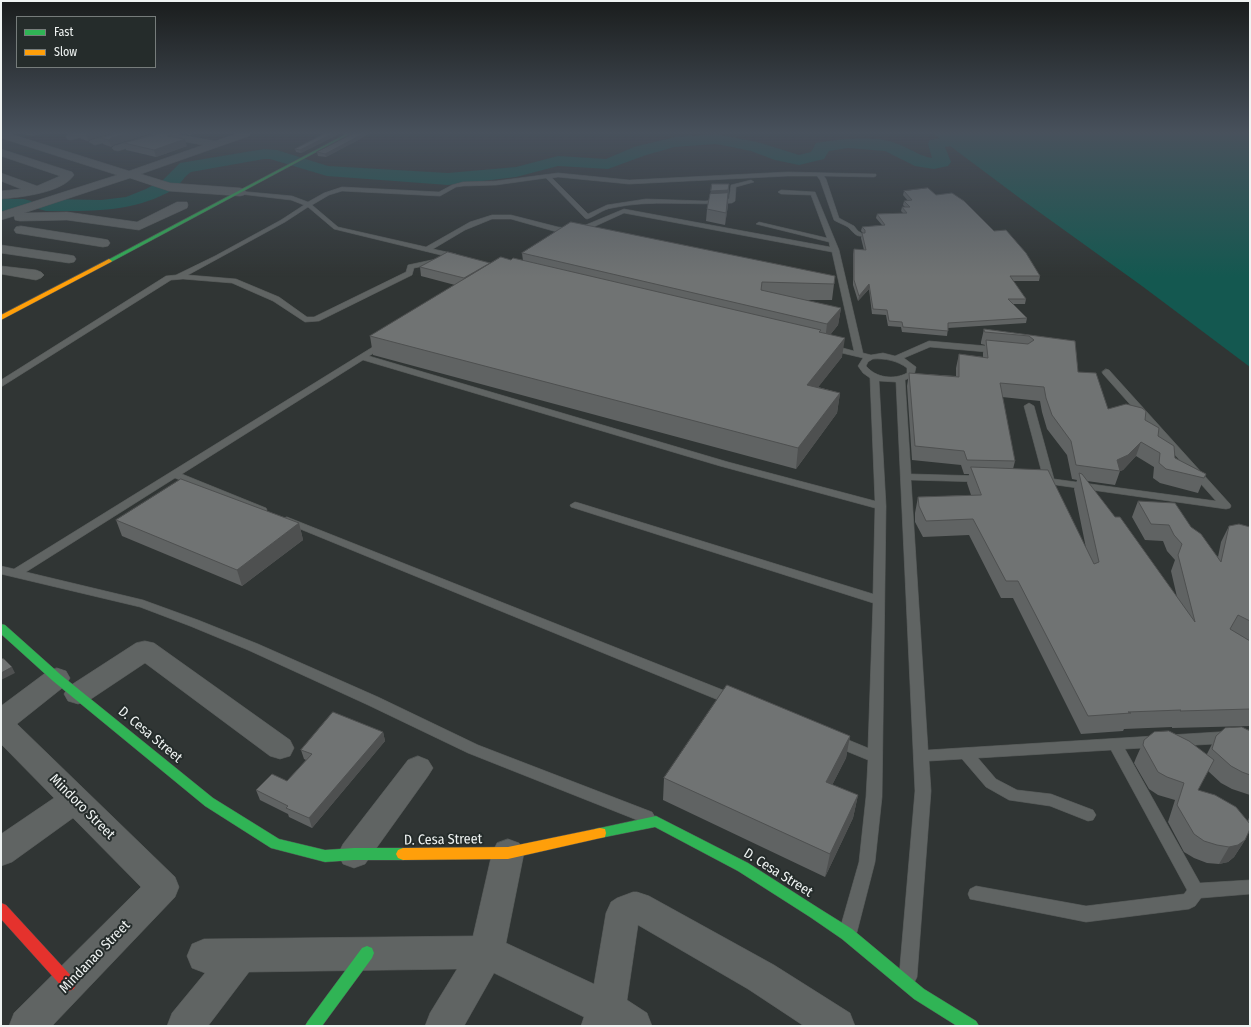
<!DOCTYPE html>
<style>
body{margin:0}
#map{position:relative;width:1251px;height:1027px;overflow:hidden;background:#303534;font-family:"Fira Sans Condensed",sans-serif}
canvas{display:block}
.frame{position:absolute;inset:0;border:2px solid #eff3f2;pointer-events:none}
.legend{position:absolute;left:16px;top:16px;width:140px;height:52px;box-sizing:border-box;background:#252c2b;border:1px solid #767c7b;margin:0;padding:5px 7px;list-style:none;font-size:12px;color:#eff3f2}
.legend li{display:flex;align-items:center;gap:8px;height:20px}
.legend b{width:20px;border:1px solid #767c7b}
</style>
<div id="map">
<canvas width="1251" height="1027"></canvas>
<div class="frame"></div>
<ul class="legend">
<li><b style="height:5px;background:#30b455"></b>Fast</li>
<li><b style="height:5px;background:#ff9f0a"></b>Slow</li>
</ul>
</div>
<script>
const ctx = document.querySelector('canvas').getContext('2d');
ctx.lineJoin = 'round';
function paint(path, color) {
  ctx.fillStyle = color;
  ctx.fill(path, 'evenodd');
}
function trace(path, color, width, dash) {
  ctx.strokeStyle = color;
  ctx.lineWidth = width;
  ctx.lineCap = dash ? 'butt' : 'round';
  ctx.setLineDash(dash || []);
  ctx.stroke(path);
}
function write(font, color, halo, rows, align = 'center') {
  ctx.font = font + ' "Fira Sans Condensed",sans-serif';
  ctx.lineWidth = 4;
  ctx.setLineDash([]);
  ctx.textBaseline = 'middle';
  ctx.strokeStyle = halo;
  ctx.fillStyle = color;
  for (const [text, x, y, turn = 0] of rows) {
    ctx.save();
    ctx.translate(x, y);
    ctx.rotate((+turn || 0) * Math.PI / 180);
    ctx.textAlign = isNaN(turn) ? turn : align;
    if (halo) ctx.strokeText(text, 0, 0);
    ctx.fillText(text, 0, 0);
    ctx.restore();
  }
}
const water = new Path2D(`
 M934,134h316v233l-108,-81 -121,-87z`);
const river = new Path2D(`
 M716,134l45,9 38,12 12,-3 5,-9c20,-4 61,-8 79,0 13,4 24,13 37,15l-4,-14 2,-4 15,-3 6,1 2,4 -2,4 -6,1 6,15 -3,4 -14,3 -13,-2 -6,-1 -30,-15 -37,-3 -19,3 -5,8 -25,6 -24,-5 -24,-9 -35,-7 -41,3 -29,8 -38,14 -50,-3 -42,11 -68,8 -121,-9 -57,-17h-6l-73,13c-7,4 -10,12 -17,17 -40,24 -83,22 -128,22l-7,-2 -3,-4 3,-4 7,-2 55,1 25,-3 20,-8 17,-9 17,-17 84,-14 13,1 51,16 120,7 68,-6 42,-11 48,3 28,-12 41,-10z
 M1,199h23l7,2 3,4 -3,4 -7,2h-23z`);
const lane = new Path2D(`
 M788,172l88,2v2l-2,1 -50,-1 2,3 13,39 15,8 4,5 5,3v2c-7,1 -9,-3 -14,-8 -3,-3 -11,-5 -15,-8l-14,-40 -3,-4h-29l-159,8 -71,-7 -6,1 36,36 19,-9 39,-6 59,2 24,-2 2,-14 20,-5 3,2 -18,5 -1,14 -3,2c-40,3 -81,-4 -120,5 -9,1 -16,8 -25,11l-2,-1 -39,-40 -50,7 -33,1 -7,1 -16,9 -98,-5 -13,4 -17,10 26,22 88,20 44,-25 22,-7h19l47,12 18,2 48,-20 206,38 -1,-5 -73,-18 3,-2 68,16 -16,-43 -30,-1 -3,-2 3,-2 34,2 24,58 24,103 8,2 12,-2 12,3 34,-15 69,6 4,3 -4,3 -68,-6 -26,11 12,9 -2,9 -9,4 6,94 71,2 5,3 -5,3 -71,-2 17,270 322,-20v12l-125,7 75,134 50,-3v14l-49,4 -6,8 -6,3 -103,13 -116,-23 -2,-5 2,-5 6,-3 110,20 98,-12 3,-4 -76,-140 -133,8 18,21 21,11 34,4 42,16 3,5 -3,5 -5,1 -38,-15 -41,-6 -23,-13 -24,-28 -33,2 2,30 -14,186 -3,6 -6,3 -6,-3 -3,-6 16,-186 -19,-409 -17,-1 7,125 -4,291 -7,65 -18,70 -3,6 -6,2 -6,-2 -3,-6 20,-70 7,-65 2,-37 -39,-16 -2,-4 2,-4 5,-2 34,14 5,-145 -302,-96 -1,-2 5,-3 4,1 294,91 2,-86 -155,-42 -357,-106 -181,114 84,34 1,2 -1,2h-8l-83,-34 -149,94 117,28 55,20 60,24 120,53 100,48 174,67 3,5 -3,5 -5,2 -179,-71 -100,-48 -120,-55 -58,-24 -50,-19 -139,-33v-8l13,3 370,-229 3,1 1,2 -1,2 -18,11 359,106 147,39 -5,-123 -7,-5 -5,-7 5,-8 -38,-9 -1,-2 4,-3 26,7 -22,-99 -208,-39 -35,16 -13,4 -19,-1 -46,-13h-19l-27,11 -32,19 23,5v4h-3l-119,-29 -26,-22 -23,15 -97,53 48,4 43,18 28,20h7l92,-45 2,-7 33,-7 4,2 -1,2 -30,6 -2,7 -93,46 -14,1 -32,-21 -41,-18 -49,-4 -12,1 -170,107v-7l165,-104 10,-1 39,-19 66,-36 23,-15 -13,-5 -51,-6 -3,-2 1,-1 54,5 16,6 16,-9 18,-6 97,5 13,-7 11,-3 33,-1 62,-8 71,7zM873,359c12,-1 25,2 34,9v5c-13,7 -31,5 -41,-7l2,-4z
 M1106,369l3,1 121,134 1,2 -1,2 -4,1 -191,-27 -1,-2 1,-2 8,-1 -19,-71 5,-3 5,3 20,73 162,22 -113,-127 -1,-2z
 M287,517l451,179 2,4 -2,4 -5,1 -5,-1 -445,-182 -2,-2z`);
const street = new Path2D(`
 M1,134h10l118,37 74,-26 -45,-8 -1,2 -39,12 -4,-1 -2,-2 2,-2 39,-12h23l39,7 21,-7h14l-1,2 -108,38 29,9 70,5 4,1 2,3 -2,3 -4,1 -71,-5 -39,-13 -106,35 43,-1 70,10 40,-20h10l1,3 -1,3 -48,22 -72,-10 -47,1 -5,-1 -1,-4 -13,4v-8l116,-37 -116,-37z
 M72,134h16l-1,2 -16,4 -4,-1 -1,-2 1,-2z
 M113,134h16l-1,2 -33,9 -6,-3 2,-2z
 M1,149l71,23 2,3c-12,18 -52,22 -73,24v-8l20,-2 -20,-8v-8l36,13 23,-10 -59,-20z
 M21,226l82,13 5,1 2,3 -2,3 -5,1 -87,-14 -2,-3 2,-3z
 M1,245l68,10 5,1 2,3 -2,3 -5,1 -68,-10z
 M1,266l35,4 5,2 3,3 -3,3 -5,2 -35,-6z
 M145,641l9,2 136,97 4,8 -4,8 -10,3 -10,-3 -125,-93 -57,38 -10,3 -10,-3 -4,-7 4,-7 68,-44z
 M57,668l9,3 4,7 -4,7 -49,39 158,153 4,10 -4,10 -123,129h-43l5,-13 127,-126 -68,-69 -61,44 -11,4v-32l53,-36 -53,-54v-38l47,-35z
 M418,756l10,4 5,8 -5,8 -63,88 -11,4 -11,-4 -5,-10 5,-10 65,-84z
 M508,839l11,4 5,10 -18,90 88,41 12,-71 5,-11 6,-4 16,-6h4l12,4 125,69 76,48 5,13h-51l-56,-37 -110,-64 -11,75 20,13 5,13h-71l3,-9 -90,-44 -30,53h-39l5,-13 27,-44 -208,3 -41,54h-41l5,-13 33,-40 -13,-5 -5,-12 5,-12 12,-5 269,-3 19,-83 5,-10z`);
const fast = new Path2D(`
 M346,134h4l-239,128 -5,-1z
 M1,624l4,1 56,50 152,123 66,41 46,11 29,-2h49l5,2 2,4 -2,4 -5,2h-49l-29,2 -54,-14 -66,-42 -152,-125 -52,-47z
 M656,816l92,47 72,46 32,20 72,60 52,32 3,5h-22l-43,-27 -72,-60 -32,-22 -72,-46 -83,-44 -55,11 -5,-1 -1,-4 1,-4 5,-1z
 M367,946l5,2 2,5 -2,5 -50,68h-17l3,-5 54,-73z`);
const slow = new Path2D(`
 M109,259l3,2 -1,1 -110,58v-5z
 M600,828l5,1 1,4 -1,4 -97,22 -105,1 -5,-2 -2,-4 2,-4 5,-2 105,-1z`);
const jam = new Path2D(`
 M1,903l5,2 68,74 2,5 -2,5 -5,2 -5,-2 -63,-70z`);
const wall = new Path2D(`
 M22,134h20l-9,2z
 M79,134h30l-18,5 -3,2 -7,-2z
 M115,134l-1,11 -3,2 -8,-3 -3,-6z
 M182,134h12l-4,1z
 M324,134h15l-38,19 -5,-1 -1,-3z
 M173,137l14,9 -31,11 -30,-7 -2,-7z
 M362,138l-36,19 -8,-1 -1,-4z
 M729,184l-1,21 -3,20 -19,-4 1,-12 4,-18z
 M904,191l32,4 104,81 -1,5h-26l13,18 -1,5h-12l14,14 -1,5 -78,5 -1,8 -45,-4 -1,-5 -13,-1 -2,-11 -14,-1 -3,-25 -11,12 -5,-16v-31l1,-5 10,1 -3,-12 1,-5h1l-2,-2 1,-4 20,-2 -6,-7 1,-4 26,-1 -2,-2 1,-4h3l-2,-2 1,-4h4l-5,-6z
 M522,253l313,23 -3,24h-28l37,8 -3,17 -8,10 12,22 -24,30 22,6 -3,20 -41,56 -423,-114 -3,-19 85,-51 -34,-9 -1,-9 70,-3 21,-4 12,1z
 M984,329l91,12 3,31 30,37 37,11 30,38 31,16 -8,19 -38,-10 -7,-5 1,-11 -18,-11 -13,14 -3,1 -5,14 -28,-4 90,116 -6,-26 4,-11 -8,-9 -4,-10 -18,-1 -13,-23 6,-16 53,26 27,30 3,-15 8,-16 21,1v199l-78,2v-1l-48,2 -1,2 -42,3 -68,-136h-12l-32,-63 -46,2 -8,-15v-9l3,-16 53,-2 -4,-12 2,-9h-5l-3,-9 -49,-5 -5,-74 2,-13 47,3v-8l3,-14 24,3v-4l2,-8 -4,-1v-2zM1002,397l38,4 2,11 5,17 20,26 5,24 5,1 -3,9 12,59 -73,-79 2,-8z
 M116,520l183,3 4,17 -61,46 -120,-50z
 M1250,731v64l-18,-6 -11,-6 -13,-12 -10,19 50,31 2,-7v20l-2,-1 -3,7 -11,17 -6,5 -9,2 -12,-1 -13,-5 -10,-6 -16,-30 7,-22 -17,-5 -9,-6 -15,-26 2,-5 8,-18 63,14 9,-18z
 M383,732l2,9 -73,87 -23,-11 -1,-3 -28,-14 -4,-10 31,-9 19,-21 -2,-1 -3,-9z
 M850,736l-4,22 -14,27 26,10 -5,23 -28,59 -162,-77 1,-22z`);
const shadedWall = new Path2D(`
 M32,134h10l-9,2z
 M86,134h23l-18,5 -3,2z
 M125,134h25l-36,11 -3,2 -2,-7 2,-2z
 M332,134h7l-38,19 -1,-3z
 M363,134h6l-7,4 -36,19 -1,-3z
 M185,139l2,7 -31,11 -2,-7z
 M729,184l-1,14 -18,1 1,-8z
 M728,193v12l-3,20 1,-12z
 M490,263l1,8 -26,16 -1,-9z
 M869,284v5l-11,12 1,-5z
 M841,308l-3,17 -13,16 2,-17z
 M845,338l-3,19 -37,47 2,-19z
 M840,393l-3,20 -41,56 2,-21z
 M1141,442l-5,14 -13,14 -3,1 -3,-11z
 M299,523l4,17 -61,46 -5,-16z
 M12,667l3,6 -14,7v-7z
 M383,732l2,9 -73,87 -3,-10z
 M850,736l-4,22 -24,47 4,-23z
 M858,795l-5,23 -28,59 5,-23z
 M1245,840l-11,17 -6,5 -9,2 10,-17z`);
const building = new Path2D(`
 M116,134h9l-14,4 -2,2 -9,-2z
 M158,134h14l-5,2 18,3 -31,11 -30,-7z
 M324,134h8l-32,16 -5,-1z
 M352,134h11l-38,20 -8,-2z
 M712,184h17l-1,6 -17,1z
 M928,188l8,7 16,-2 12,8 30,30 12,-1 20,23 14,23h-30l16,23h-18l19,19 -79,5v8l-45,-4 -1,-5 -13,-1 -2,-11 -14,-1 -4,-25 -10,12 -5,-16v-31l12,1 -4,-17h3v-3l-3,-3 23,-2 -8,-11 30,-1 -5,-6h8l-6,-6 8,-1 -8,-9z
 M728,193l-2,20 -19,-4 3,-15z
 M571,222l264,54 -1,8 -72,-2 -1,8 80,18 -14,16 -305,-71z
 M448,252l42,11 -26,15 -44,-11z
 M501,257l10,3 2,-2 308,72 -2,2 26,6 -38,47 33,8 -42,55 -428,-112z
 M984,329l91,12 3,31 18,1 12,36 18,-5 16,4 4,3 -1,9 14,8 -1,8 16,10 1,12 31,16 -2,4 -38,-9 -7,-6 1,-10 -19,-11 -13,13 -11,5 3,11 -44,-6 -5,-24 -19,-26 -6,-17 -2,-11 -44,-4 15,78 -48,-1 -3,-9 -49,-5 -6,-73 50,4v-23l29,4 -2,-18 42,4 6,-4 -5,-4 -44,-4z
 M971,467l77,3 46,94 5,-2 -20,-89 3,1 33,43h5l75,105 -17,-67 4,-11 -8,-9 -5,-10 -18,-1 -13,-23 37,2 16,24 10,7 20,28 8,-36 10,-2 11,3v94l-12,-6 -8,14 20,12v68l-70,2 1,-1 -53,2 3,1 -43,3 -70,-135h-12l-33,-62 -47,2 -7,-15 -1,-9 63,-2z
 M181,479l118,44 -62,47 -121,-50z
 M1,658l3,1 8,8 -11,6z
 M727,685l123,51 -24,46 32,13 -28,59 -166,-76z
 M333,712l50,20 -74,86 -23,-10 2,-2 -32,-16 16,-16 15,7 25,-27 -11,-4z
 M1242,727l8,4v44l-8,-3 -11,-6 -19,-17 4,-13 9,-8z
 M1169,731l20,10 25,19 -16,30 17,5 21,12 14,17v5l-5,11 -7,5 -9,2 -12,-2 -13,-4 -10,-7 -17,-29 7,-22 -17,-6 -9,-5 -15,-27 1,-5 10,-8z`);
const nearStreetnames = [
 ["D. Cesa Street",150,735,40],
 ["Mindoro Street",82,807,45],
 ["D. Cesa Street",443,840,-1],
 ["D. Cesa Street",778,873,32],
 ["Mindanao Street",95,957,-46]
];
paint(water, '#145850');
paint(river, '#145850');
trace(lane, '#505453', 1);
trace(street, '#505453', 1);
trace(fast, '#505453', 1);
trace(slow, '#505453', 1);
trace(jam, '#505453', 1);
paint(lane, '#606463');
paint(street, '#606463');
paint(fast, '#30b455');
paint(slow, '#ff9f0a');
paint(jam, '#e5322d');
paint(wall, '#606363');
paint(shadedWall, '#4e5050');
paint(building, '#707373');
trace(building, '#4e5050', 1);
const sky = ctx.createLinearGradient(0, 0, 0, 277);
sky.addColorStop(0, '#1a1d1d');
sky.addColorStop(0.48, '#48515c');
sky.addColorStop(1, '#48515c00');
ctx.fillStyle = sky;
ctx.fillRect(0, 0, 1251, 277);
write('14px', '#eff3f2', '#252c2b', nearStreetnames);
</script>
